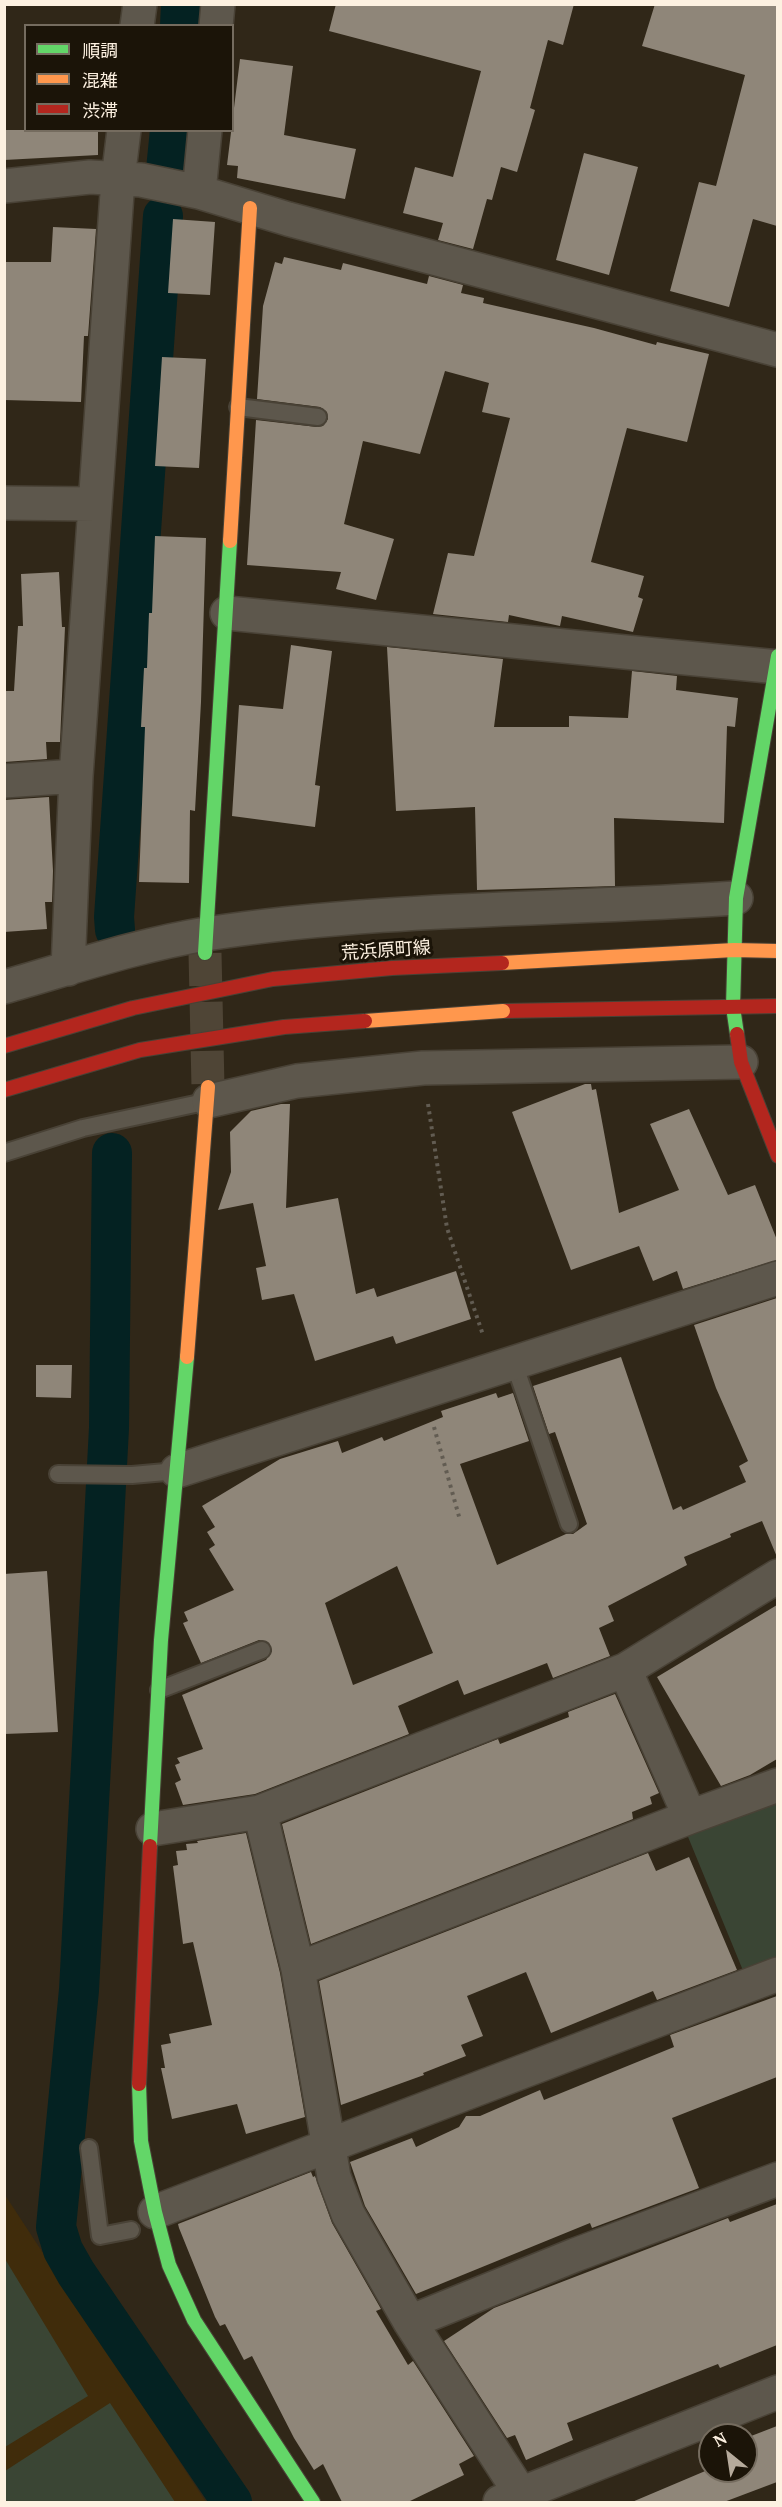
<!DOCTYPE html>
<meta charset="utf-8">
<style>
body{margin:0}
#map{position:relative;width:782px;height:2507px;overflow:hidden;background:#302718;font-family:"PT Serif","Noto Sans JP",serif}
canvas{display:block}
.frame{position:absolute;inset:0;border:6px solid #fdf1e1;pointer-events:none}
.legend{position:absolute;left:24px;top:24px;width:210px;height:108px;box-sizing:border-box;background:#1b1408;border:2px solid #756c5f;margin:0;padding:8px 10px;list-style:none;font-size:18px;color:#fdf1e1}
.legend li{display:flex;align-items:center;gap:12px;height:30px}
.legend b{width:30px;border:2px solid #756c5f}
.north{position:absolute;left:698px;top:2423px;width:60px;height:60px;box-sizing:border-box;background:#1b1408;border:2px solid #756c5f;border-radius:50%;rotate:330deg;font-size:16px;font-weight:700;line-height:24px;text-align:center;color:#fdf1e1}
.north::after{content:'';display:block;margin:auto;width:21px;height:27px;background:#b5aa9b;clip-path:polygon(50% 0,100% 100%,50% 72%,0 100%)}
</style>
<div id="map">
<canvas width="782" height="2507"></canvas>
<div class="frame"></div>
<ul class="legend">
<li><b style="height:8px;background:#63d668"></b>順調</li>
<li><b style="height:8px;background:#ff974d"></b>混雑</li>
<li><b style="height:8px;background:#b3261e"></b>渋滞</li>
</ul>
<div class="north">N</div>
</div>
<script>
const ctx = document.querySelector('canvas').getContext('2d');
ctx.lineJoin = 'round';
function paint(path, color) {
  ctx.fillStyle = color;
  ctx.fill(path, 'evenodd');
}
function trace(path, color, width, dash) {
  ctx.strokeStyle = color;
  ctx.lineWidth = width;
  ctx.lineCap = dash ? 'butt' : 'round';
  ctx.setLineDash(dash || []);
  ctx.stroke(path);
}
function write(font, color, halo, rows, align = 'center') {
  ctx.font = font + ' "PT Serif","Noto Sans JP",serif';
  ctx.lineWidth = 6;
  ctx.setLineDash([]);
  ctx.textBaseline = 'middle';
  ctx.strokeStyle = halo;
  ctx.fillStyle = color;
  for (const [text, x, y, turn = 0] of rows) {
    ctx.save();
    ctx.translate(x, y);
    ctx.rotate((+turn || 0) * Math.PI / 180);
    ctx.textAlign = isNaN(turn) ? turn : align;
    if (halo) ctx.strokeText(text, 0, 0);
    ctx.fillText(text, 0, 0);
    ctx.restore();
  }
}
const built = new Path2D(`
 M5,2195l201,307h-201z`);
const green = new Path2D(`
 M777,1798v161l-33,14 -58,-141z
 M5,2259l83,137 -83,51z
 M110,2403l65,99h-170v-31z`);
const canal = new Path2D(`
 M180,26l1,-22
 M166,170l4,-40
 M115,930l-1,-13 49,-701
 M112,1153l-3,275 -30,562 -23,237 7,23 13,23 156,229`);
const building = new Path2D(`
 M336,4h238l-11,41 -15,-5 -18,68 5,2 -18,62 -16,-5 -9,33 -5,-1 -14,50 -35,-9 5,-17 -40,-10 12,-46 38,10 28,-106 -152,-40z
 M655,4h122v222l-24,-7 -24,88 -59,-16 29,-109 17,4 29,-111 -103,-29z
 M240,59l53,7 -9,69 72,14 -11,50 -108,-21 1,-12 -11,-1z
 M4,130h94v25l-94,5z
 M584,153l54,14 -29,108 -53,-15z
 M173,219l42,3 -5,73 -42,-2z
 M53,227l43,2 -8,107h-4l-3,66 -77,-2v-138h47z
 M284,257l57,13 2,-7 84,21 2,-8 34,9 -2,8 23,5 -1,5 111,25 62,17 1,-3 52,12 -22,88 -60,-14 -36,134 53,14 -6,21 5,2 -10,33 -71,-16 -2,10 -51,-11 -1,7 -75,-8 15,-61 26,3 36,-138 -28,-6 7,-29 -44,-12 -25,83 -57,-13 -19,83 50,15 -18,61 -40,-11 5,-17 -94,-7 9,-145 61,7 6,-1 5,-7 -1,-7 -7,-5 -63,-8 6,-93 12,-44 7,2z
 M162,357l44,2 -7,109 -44,-2z
 M155,536l51,2 -5,164 -6,109 -5,-1 -1,73 -50,-1 6,-155h-4l3,-59h3l2,-55h3z
 M59,572l3,55h3l-5,115h-14l1,17 -43,3v-71h10l4,-65h5l-2,-52z
 M291,645l41,6 -17,134 5,1 -5,41 -83,-11 7,-111 44,4z
 M387,647l116,12 -9,68h75v-11l59,2 4,-47 45,5 -1,14 62,8 -3,29 -8,-1 -3,97 -110,-5 1,68 -138,4 -2,-83 -79,4z
 M49,797l4,74 -1,31h-7l2,27 -43,3v-132z
 M585,1084h6l1,6 4,-1 23,124 60,-23 -29,-66 39,-15 39,86 27,-10 22,55v20l-94,29 -6,-18 -24,10 -14,-35 -68,24 -59,-158z
 M281,1104h9l-4,104 52,-10 18,96 18,-6 3,9 79,-26 15,48 -75,25 -3,-8 -78,25 -21,-67 -32,6 -6,-32 10,-2 -13,-63 -35,7 13,-38 -1,-40 21,-21z
 M777,1298v259l-15,-36 -32,13 1,3 -47,20 3,8 -79,41 6,15 -15,7 11,28 -57,22 -6,-15 -83,32 -6,-15 -60,26 11,28 -154,60 -72,11 -8,-22 6,-3 -6,-15 5,-2 -3,-5 26,-9 -21,-54 84,-35 6,-9 -4,-9 -9,-2 -58,23 -18,-40 5,-2 -4,-9 50,-22 -25,-41 6,-4 -8,-13 8,-5 -13,-21 78,-47 58,-18 4,12 40,-16 2,4 59,-24 -2,-6 55,-18 2,5 15,-5 16,48 -69,23 37,101 69,-31h7l14,-10 -32,-92 -6,2 -16,-48 88,-29 52,153 8,-4 2,4 63,-28 -7,-16 9,-5 -32,-73 -22,-63zM397,1566l36,87 -80,32 -28,-82z
 M36,1365h36l-1,33 -35,-1z
 M47,1571l11,161 -54,2v-160z
 M777,1605v154l-27,16 -29,11 -64,-109z
 M615,1694l44,99 -9,4 2,7 -20,8 1,7 -322,125 -29,-120 216,-85 2,5 69,-27 -1,-5z
 M246,1833l34,140 25,144 -59,17 -9,-30 -65,15 -11,-51h4l-4,-23 10,-2 -2,-9 43,-9 -19,-83 -10,2 -10,-78 5,-1 -2,-14 11,-1 -1,-6 12,-1 -1,-2z
 M648,1853l8,18 33,-14 48,113 -80,30 -4,-9 -102,42 -25,-61 -59,24 16,40 -22,9 5,11 -43,17 1,2 -83,30 -22,-124z
 M777,1996v81l-105,41 27,70 -107,40 -2,-5 -174,71 -51,-88 -15,-44 62,-24 4,9 43,-20 7,-11h14l60,-26 4,10 130,-53 -4,-12z
 M311,2172l2,5 2,-1 17,47 49,86 -5,2 32,54 5,-4 61,95 -15,8 5,11 -56,27h-66l-19,-38 -9,6 -20,-32 -42,-82 -8,4 -19,-36 -5,2 -5,-9 -36,-89 -1,-4z
 M777,2204v141l-57,23 -2,-4 -151,59 6,17 -47,20 -11,-25 -8,3 -63,-97 50,-33 234,-90 2,4z
 M777,2426v56l-53,20h-92l78,-33v2h36v-33z`);
const secondaryTunnel = new Path2D(`
 M205,953l3,134`);
const path = new Path2D(`
 M428,1104l19,124 36,107
 M434,1427l26,93`);
const lane = new Path2D(`
 M238,407l80,10
 M4,1153l79,-25 126,-27
 M514,1363l55,161
 M58,1474l74,1 45,-4
 M159,1690l103,-40
 M89,2148l11,88 31,-6`);
const street = new Path2D(`
 M137,26l3,-22
 M216,26l2,-22
 M4,186l86,-9 51,3 58,12 89,27 490,131
 M199,192l6,-62
 M4,503l91,1
 M227,613l551,54
 M4,781l72,-5
 M68,969l8,-193 42,-597 6,-49
 M4,987c67,-19 134,-42 202,-53 175,-27 354,-24 530,-36
 M209,1101l88,-20 126,-13 318,-6
 M177,1471l601,-193
 M625,1670l65,147
 M260,1812l38,157 36,208 14,37 62,108 116,180
 M153,1829l107,-17 365,-142 153,-94
 M298,1969l392,-152 88,-32
 M155,2212l623,-238
 M410,2322l165,-67 203,-76
 M500,2502l278,-110`);
const fast = new Path2D(`
 M205,953l25,-412
 M737,1034l-4,-27 3,-109 42,-242
 M150,1846l11,-206 26,-283
 M139,2084l2,57 14,71 14,53 25,55 119,182`);
const slow = new Path2D(`
 M230,541l20,-333
 M502,963l232,-13 44,1
 M187,1357l21,-270`);
const jam = new Path2D(`
 M503,1011l275,-5
 M737,1034l4,28 37,94
 M139,2084l11,-238`);
const slowBridge = new Path2D(`
 M365,1021l138,-10`);
const jamBridge = new Path2D(`
 M4,1046l129,-38 140,-29 119,-11 110,-5
 M4,1090l136,-40 144,-23 81,-6`);
const streetNames = [
 ["荒浜原町線",386,951,-4]
];
paint(built, '#402c0b');
paint(green, '#3a4534');
trace(canal, '#042222', 40);
paint(building, '#8f8679');
trace(secondaryTunnel, '#4f4536', 33, [33, 16]);
trace(lane, '#494236', 20);
trace(street, '#494236', 36);
trace(fast, '#494236', 16);
trace(slow, '#494236', 16);
trace(jam, '#494236', 16);
trace(path, '#625c52', 4, [3, 4.5]);
trace(lane, '#5d574c', 16);
trace(street, '#5d574c', 33);
trace(fast, '#63d668', 14);
trace(slow, '#ff974d', 14);
trace(jam, '#b3261e', 14);
trace(slowBridge, '#494236', 16, []);
trace(jamBridge, '#494236', 16, []);
trace(slowBridge, '#ff974d', 14);
trace(jamBridge, '#b3261e', 14);
write('18px', '#fdf1e1', '#1b1408', streetNames);
</script>
